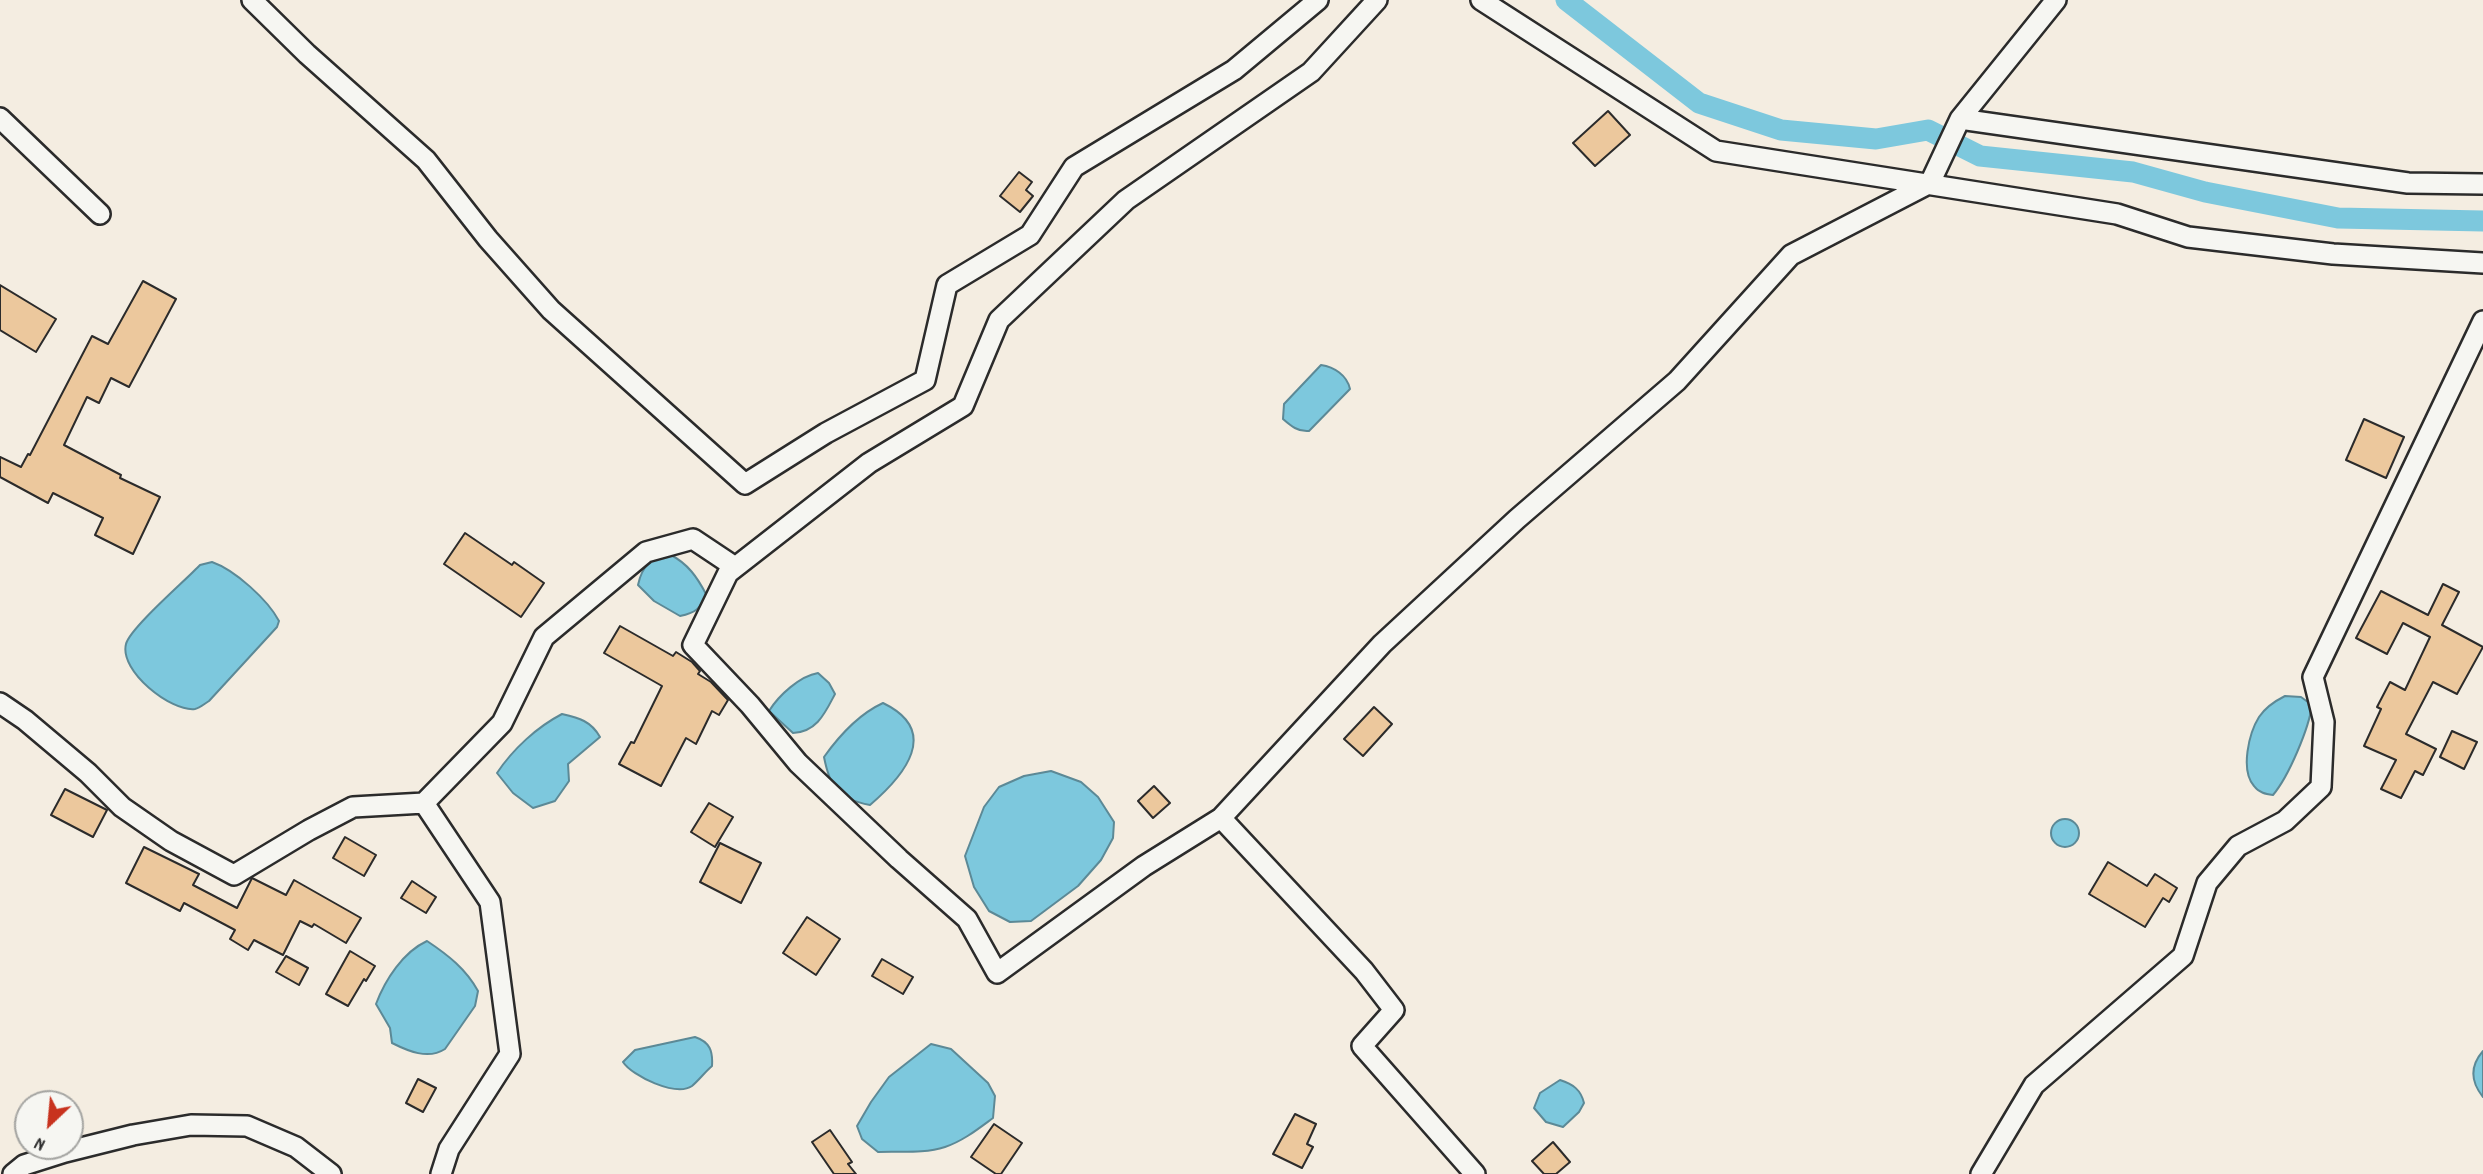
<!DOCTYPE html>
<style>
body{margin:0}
#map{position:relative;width:2483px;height:1174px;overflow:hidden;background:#f4ede1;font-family:Dekko,sans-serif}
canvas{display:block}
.north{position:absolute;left:14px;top:1090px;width:70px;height:70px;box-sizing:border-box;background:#f6f6f2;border:2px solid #a5a5a2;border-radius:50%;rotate:206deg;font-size:19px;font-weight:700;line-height:28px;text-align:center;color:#2b2b2b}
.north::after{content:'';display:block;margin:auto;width:24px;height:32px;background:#c8321e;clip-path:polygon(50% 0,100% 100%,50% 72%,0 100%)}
</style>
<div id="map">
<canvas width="2483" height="1174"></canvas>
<div class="north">N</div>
</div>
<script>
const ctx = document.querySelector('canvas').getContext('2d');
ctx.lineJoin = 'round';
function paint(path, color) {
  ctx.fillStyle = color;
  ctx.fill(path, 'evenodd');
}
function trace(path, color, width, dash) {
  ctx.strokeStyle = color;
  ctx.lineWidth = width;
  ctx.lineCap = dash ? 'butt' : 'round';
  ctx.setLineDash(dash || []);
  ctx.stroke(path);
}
const water = new Path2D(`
 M1321,365c13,2 26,10 29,24l-41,42c-11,1 -18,-5 -26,-12l1,-15z
 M671,555c17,9 26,22 35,39 -5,15 -11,19 -26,22l-26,-15 -16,-16c4,-19 13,-28 33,-30z
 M212,562c23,8 56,38 67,59l-2,6 -68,74c-5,3 -9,7 -14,8 -24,3 -76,-38 -69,-65 4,-16 60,-64 74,-79z
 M818,673l11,10 6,11c-10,19 -18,38 -42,39l-24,-22c10,-16 31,-35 49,-38z
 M2285,696l16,1 11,8c-3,23 -23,71 -39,90 -7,-1 -14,-2 -19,-9 -14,-16 -5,-53 5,-69 6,-9 16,-16 26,-21z
 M883,703c58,28 22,72 -13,102 -32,-6 -40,-17 -46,-48 15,-21 35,-43 59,-54z
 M562,714c17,4 29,7 38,23l-32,27 1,17 -14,20 -22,7 -20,-15 -16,-20c16,-24 40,-46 65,-59z
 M1051,771l30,11 17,15 16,25 -1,16 -12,22 -23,26 -47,35 -21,1 -21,-11 -15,-24 -9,-31 19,-49 15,-20 25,-11z
 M2051 833a14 14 0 1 1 28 0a14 14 0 1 1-28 0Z
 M427,941c21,14 39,28 51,50l-3,15 -30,43c-17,11 -37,2 -53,-6l-2,-15 -14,-24c9,-24 27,-52 51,-63z
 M695,1037c15,5 18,14 17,29 -7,6 -13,14 -20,20 -16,11 -60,-10 -69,-24l12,-12z
 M931,1044l20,5 37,34 7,13 -2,22c-15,11 -30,23 -48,29 -21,7 -46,4 -67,5l-16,-13 -5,-13 14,-24 18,-25z
 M2483,1051v46c-13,-16 -13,-31 0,-46z
 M1560,1080c13,4 21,10 24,23l-5,9 -16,15 -17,-5 -12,-14 6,-15z`);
const canal = new Path2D(`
 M1566,0l133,103 82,27 95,9 52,-9 52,26 153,16 72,20 133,26 145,3`);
const building = new Path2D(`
 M1608,111l22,24 -35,31 -22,-23z
 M1019,172l13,10 -6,8 7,6 -13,16 -20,-16z
 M143,281l33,18 -47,88 -18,-9 -12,25 -12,-6 -23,48 57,30 -1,3 40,19 -27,57 -38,-19 8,-17 -50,-25 -5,10 -48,-26v-20l21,10 7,-13 2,1 62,-119 16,8z
 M0,285l56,34 -20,33 -36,-22z
 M2364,419l40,18 -18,41 -40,-18z
 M465,533l47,32 2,-3 30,21 -23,34 -77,-53z
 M2443,584l16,8 -17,33 41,22 -26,47 -24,-12 -27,52 30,15 -13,26 -8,-4 -14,27 -20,-9 15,-29 -32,-14 17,-37 -4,-2 13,-25 15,8 25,-53 -27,-14 -16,31 -31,-16 25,-47 47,24z
 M620,626l53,30 3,-4 16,10 8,9 -2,3 13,8 17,18 -9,15 -7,-4 -16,33 -10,-6 -25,48 -42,-22 12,-22 3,1 28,-57 -58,-33z
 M1374,707l18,17 -29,32 -19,-17z
 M2452,731l25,11 -13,27 -24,-12z
 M1154,786l16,17 -17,15 -15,-17z
 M65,789l42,21 -14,27 -42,-22z
 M709,803l24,14 -18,30 -24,-15z
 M345,837l31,18 -12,21 -31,-18z
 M720,843l41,20 -20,40 -41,-21z
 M144,847l55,27 -6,11 44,23 15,-30 34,17 8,-15 67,38 -15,25 -32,-19 -2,3 -12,-6 -17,34 -29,-15 -6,10 -18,-11 5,-9 -51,-27 -4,8 -54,-28z
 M2108,862l39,24 8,-12 22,14 -8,14 -6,-4 -18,29 -56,-33z
 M412,881l24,16 -10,16 -25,-15z
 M807,917l33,22 -24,36 -33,-22z
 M350,951l25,15 -9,15 -2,-2 -16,27 -22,-12z
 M286,956l22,12 -9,17 -23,-13z
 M882,959l31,18 -10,17 -31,-18z
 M418,1079l18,9 -13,24 -17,-9z
 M1295,1114l21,10 -9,20 6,3 -11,21 -29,-14z
 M994,1124l28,19 -21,31h-5l-25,-17z
 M830,1130l22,32 -4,2 8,10h-22l-22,-32z
 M1553,1142l17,20 -14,12h-12l-12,-13z`);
const street = new Path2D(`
 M252,0l55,54 119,106 62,79 63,71 194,174 81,-51 99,-53 22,-95 83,-50 44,-68 160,-97 84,-70
 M1481,0l235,151 401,63 71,23 145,17 150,9
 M0,118l100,96
 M1960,119l448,64 75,1
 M728,573l-35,72 57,60 48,58 101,96 68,60 30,54 147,-107 77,-48 161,-174 135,-125 160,-138 114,-126 139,-72 30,-64 96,-119
 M0,703l25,17 63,53 34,34 49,34 63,34 75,-45 44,-23 71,-4
 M1221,818l143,153 30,39 -32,36 113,128
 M13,1174l11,-9 41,-13 68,-17 58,-10 56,1 49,21 35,27
 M441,1174l8,-25 61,-95 -20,-152 -66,-99 78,-80 42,-86 102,-85 47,-13 39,26 -4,8 141,-110 94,-57 36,-86 127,-120 185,-128 66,-72
 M1981,1174l53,-89 149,-129 24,-73 31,-37 47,-25 36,-34 3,-65 -11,-45 170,-356`);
paint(water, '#7dc8dd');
trace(water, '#5c8996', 2);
trace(canal, '#7dc8dd', 21);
paint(building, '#ecc89d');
trace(building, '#2b2b2b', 2);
trace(street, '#2b2b2b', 24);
trace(street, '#f6f6f2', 19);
</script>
